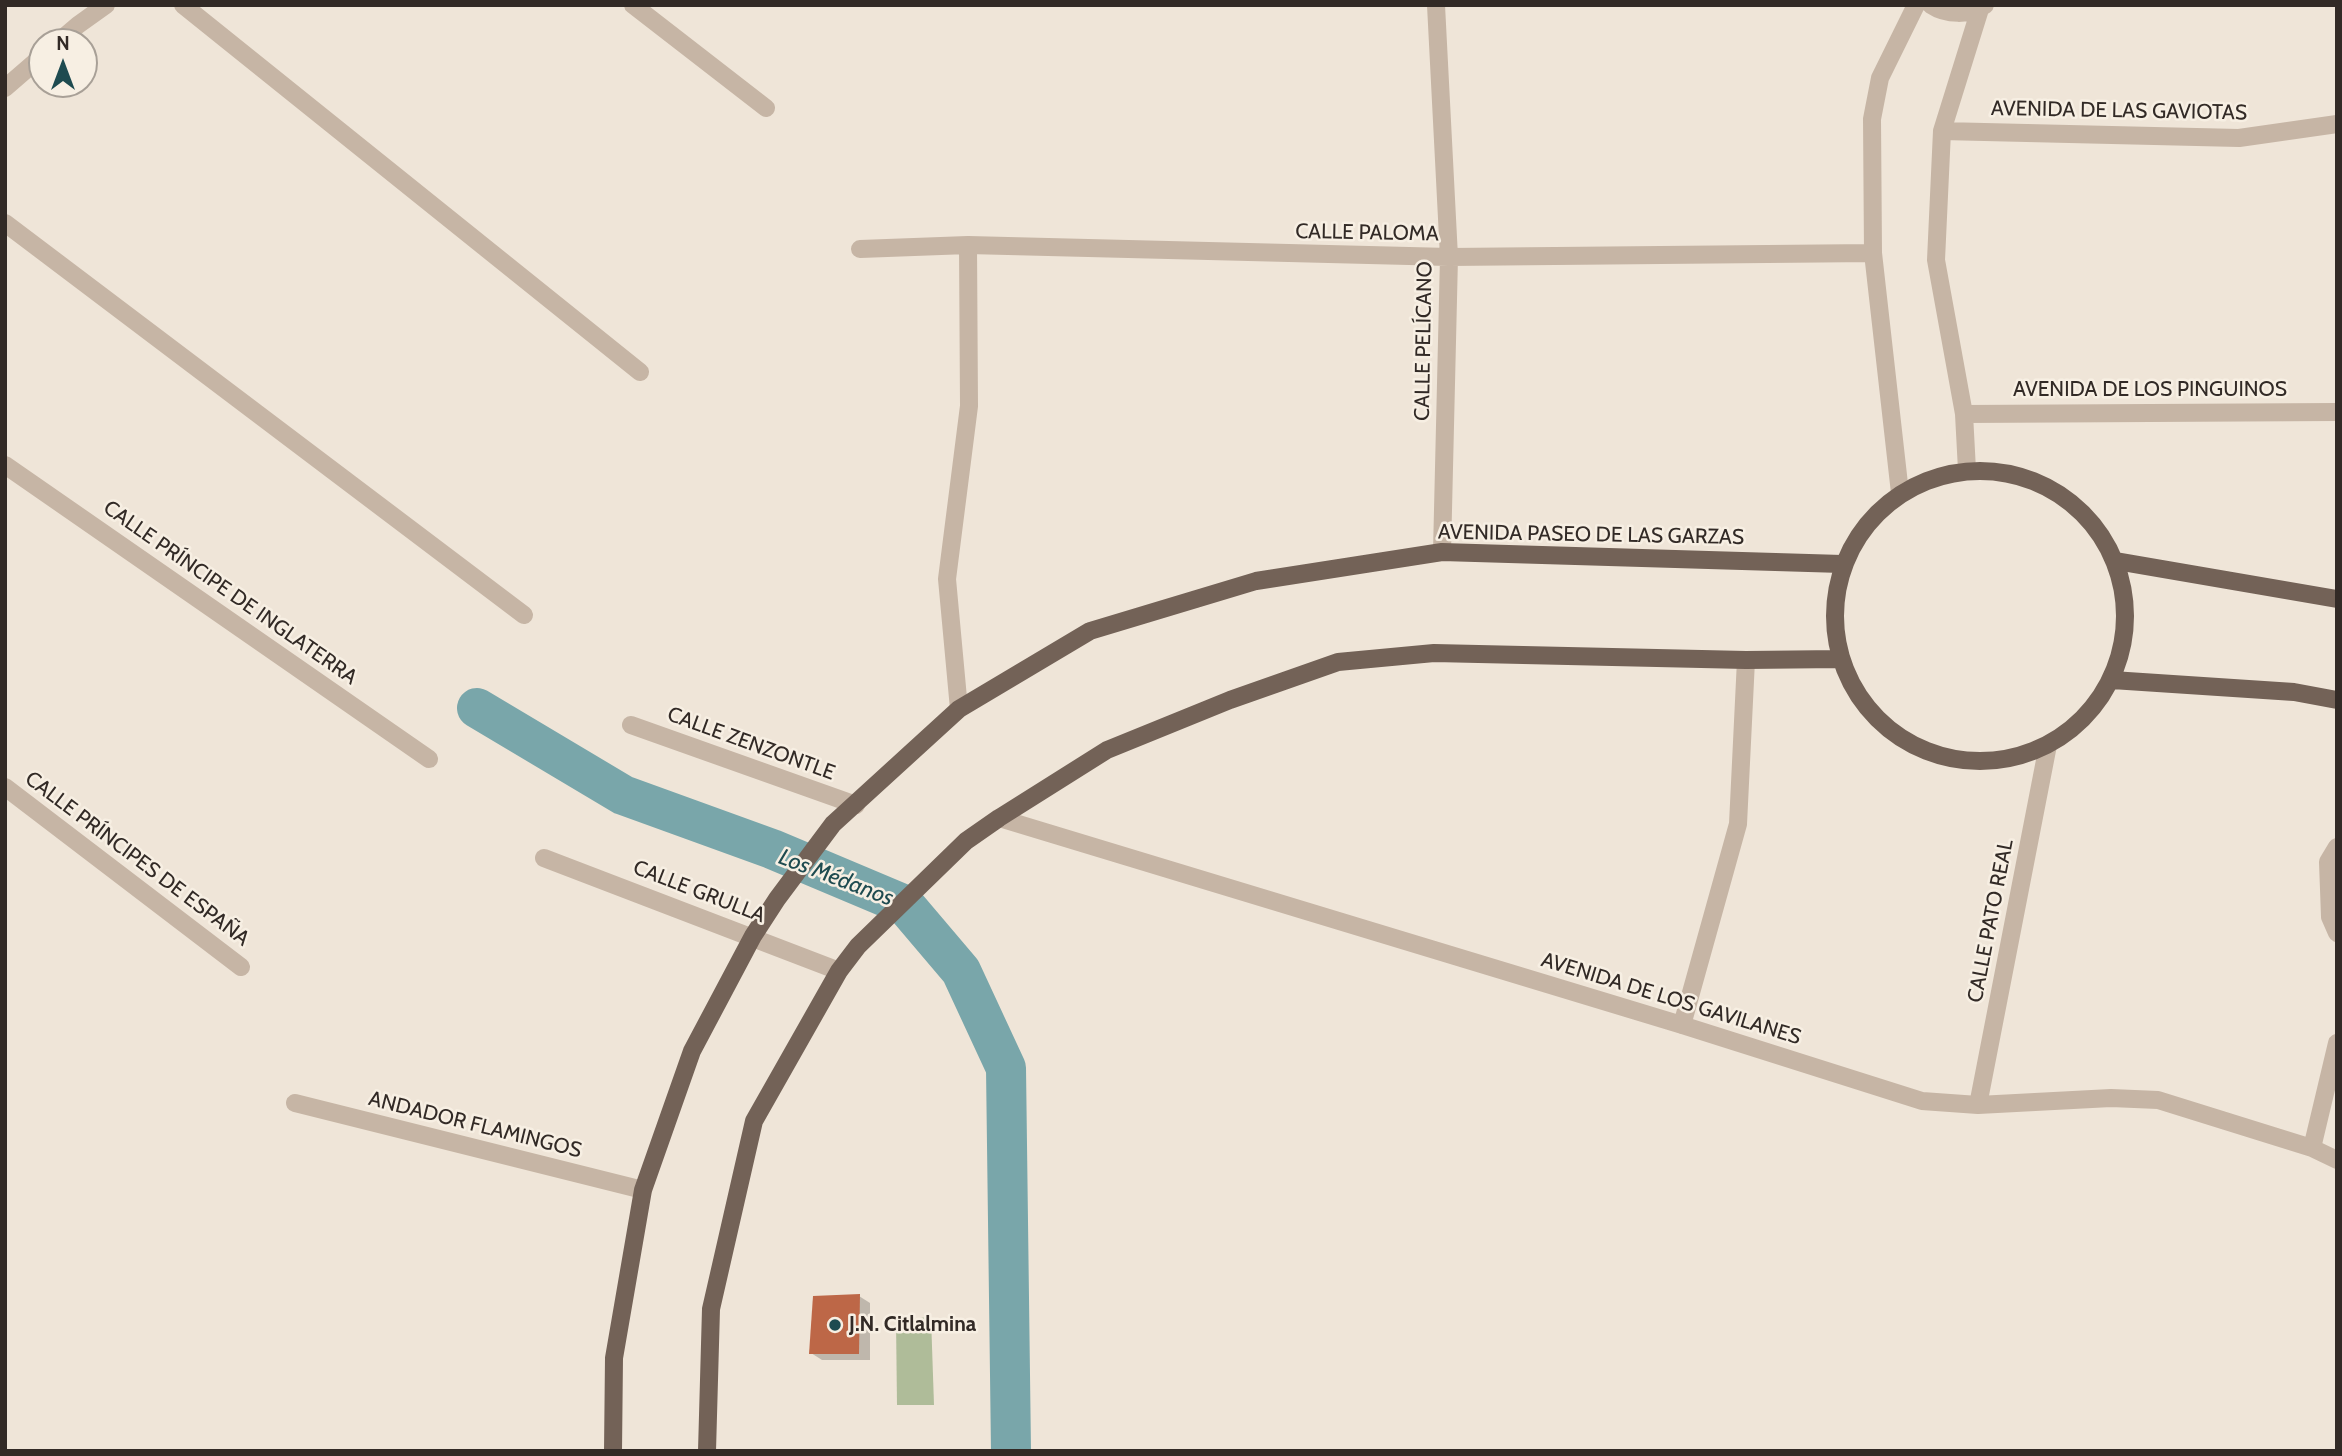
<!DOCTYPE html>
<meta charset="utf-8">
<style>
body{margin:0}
#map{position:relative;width:2342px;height:1456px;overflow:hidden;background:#efe5d8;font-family:Cabin,sans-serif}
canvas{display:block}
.frame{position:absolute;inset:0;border:7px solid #322a26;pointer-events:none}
.north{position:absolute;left:28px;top:28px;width:70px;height:70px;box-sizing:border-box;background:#f7efe3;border:2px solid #a8a097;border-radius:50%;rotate:0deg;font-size:19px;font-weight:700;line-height:28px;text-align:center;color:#322a26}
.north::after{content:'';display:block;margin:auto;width:24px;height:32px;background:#1e4b50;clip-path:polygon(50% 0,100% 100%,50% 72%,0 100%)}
</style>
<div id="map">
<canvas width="2342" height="1456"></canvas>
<div class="frame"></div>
<div class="north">N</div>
</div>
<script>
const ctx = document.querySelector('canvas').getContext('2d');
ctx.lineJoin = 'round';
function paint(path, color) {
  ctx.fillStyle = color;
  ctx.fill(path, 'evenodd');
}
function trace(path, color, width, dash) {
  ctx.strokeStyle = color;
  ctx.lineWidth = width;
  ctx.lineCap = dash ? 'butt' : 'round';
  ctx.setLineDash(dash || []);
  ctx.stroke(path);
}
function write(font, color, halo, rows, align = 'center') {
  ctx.font = font + ' Cabin,sans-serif';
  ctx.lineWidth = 5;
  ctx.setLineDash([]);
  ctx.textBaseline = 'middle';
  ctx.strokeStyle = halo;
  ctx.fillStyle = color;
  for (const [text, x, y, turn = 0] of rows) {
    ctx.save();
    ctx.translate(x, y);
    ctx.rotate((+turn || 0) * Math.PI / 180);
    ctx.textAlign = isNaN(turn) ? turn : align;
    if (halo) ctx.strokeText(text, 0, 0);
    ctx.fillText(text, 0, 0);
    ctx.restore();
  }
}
const green = new Path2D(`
 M931,1317l3,88h-37l-1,-85z`);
const shadow = new Path2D(`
 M859,1296l11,7v57h-48l-11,-7z`);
const canal = new Path2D(`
 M477,708l146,87 149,54 133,56 56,66 45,97 5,383`);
const building = new Path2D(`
 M860,1294l-1,60h-50l4,-58z`);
const minor = new Path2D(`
 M183,5l457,367
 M633,5l133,103
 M1436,5l13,252 -7,295
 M1931,5c15,10 39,11 54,0
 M58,42l20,-17 28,-20
 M5,88l37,-32
 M1942,131l297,7 98,-14
 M5,223l519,392
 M860,249l108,-4 481,12 424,-4
 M1964,414l373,-2
 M5,465l424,294
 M1967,470l-3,-56 -28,-154 6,-129 38,-122
 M1900,493l-27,-240 -1,-134 8,-41 36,-73
 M959,709l-12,-130 22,-173 -1,-161
 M631,725l225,80
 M5,787l236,180
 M999,818l683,207 240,76 56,4 133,-7 47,2 154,48 25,12
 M2337,847l-9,15 2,55 7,16
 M544,858l295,113
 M1682,1025l56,-201 8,-164
 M295,1103l348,87
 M1978,1105l70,-360
 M2312,1148l25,-105`);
const major = new Path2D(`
 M1835 616a145 145 0 1 1 290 0a145 145 0 1 1-290 0Z
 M2116,561l221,38
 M2112,680l182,12 43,8
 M613,1451l1,-93 29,-168 49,-139 61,-115 24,-37 56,-75 126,-115 131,-78 166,-50 186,-29 400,12
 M707,1451l4,-142 43,-188 85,-150 19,-25 108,-105 33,-23 108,-68 123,-50 108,-38 96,-9 312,7 94,-1`);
const markers = [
 [835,1325,7,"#1e4b50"]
];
const streetNames = [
 ["AVENIDA DE LAS GAVIOTAS",2119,111,1],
 ["CALLE PALOMA",1367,233,1],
 ["CALLE PELÍCANO",1424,341,-89],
 ["AVENIDA DE LOS PINGUINOS",2150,390],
 ["AVENIDA PASEO DE LAS GARZAS",1591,535,1],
 ["CALLE PRÍNCIPE DE INGLATERRA",230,593,35],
 ["CALLE ZENZONTLE",751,744,20],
 ["CALLE PRÍNCIPES DE ESPAÑA",137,859,37],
 ["CALLE GRULLA",699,892,21],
 ["CALLE PATO REAL",1991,921,-79],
 ["AVENIDA DE LOS GAVILANES",1671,999,17],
 ["ANDADOR FLAMINGOS",475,1125,14]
];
const poiNames = [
 ["J.N. Citlalmina",849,1325]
];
const waterNames = [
 ["Los Médanos",836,878,21]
];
paint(green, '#afbc99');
paint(shadow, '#0003');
trace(canal, '#79a6aa', 40);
paint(building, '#bd6747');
trace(minor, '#c6b5a5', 18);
trace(major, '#736257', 18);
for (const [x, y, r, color] of markers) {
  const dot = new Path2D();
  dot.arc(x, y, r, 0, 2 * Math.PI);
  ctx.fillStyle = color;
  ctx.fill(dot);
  trace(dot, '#f7efe3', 2.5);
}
write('21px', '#322a26', '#f7efe3', streetNames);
write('bold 21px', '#322a26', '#f7efe3', poiNames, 'left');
write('italic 23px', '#1e4b50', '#f7efe3', waterNames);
</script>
